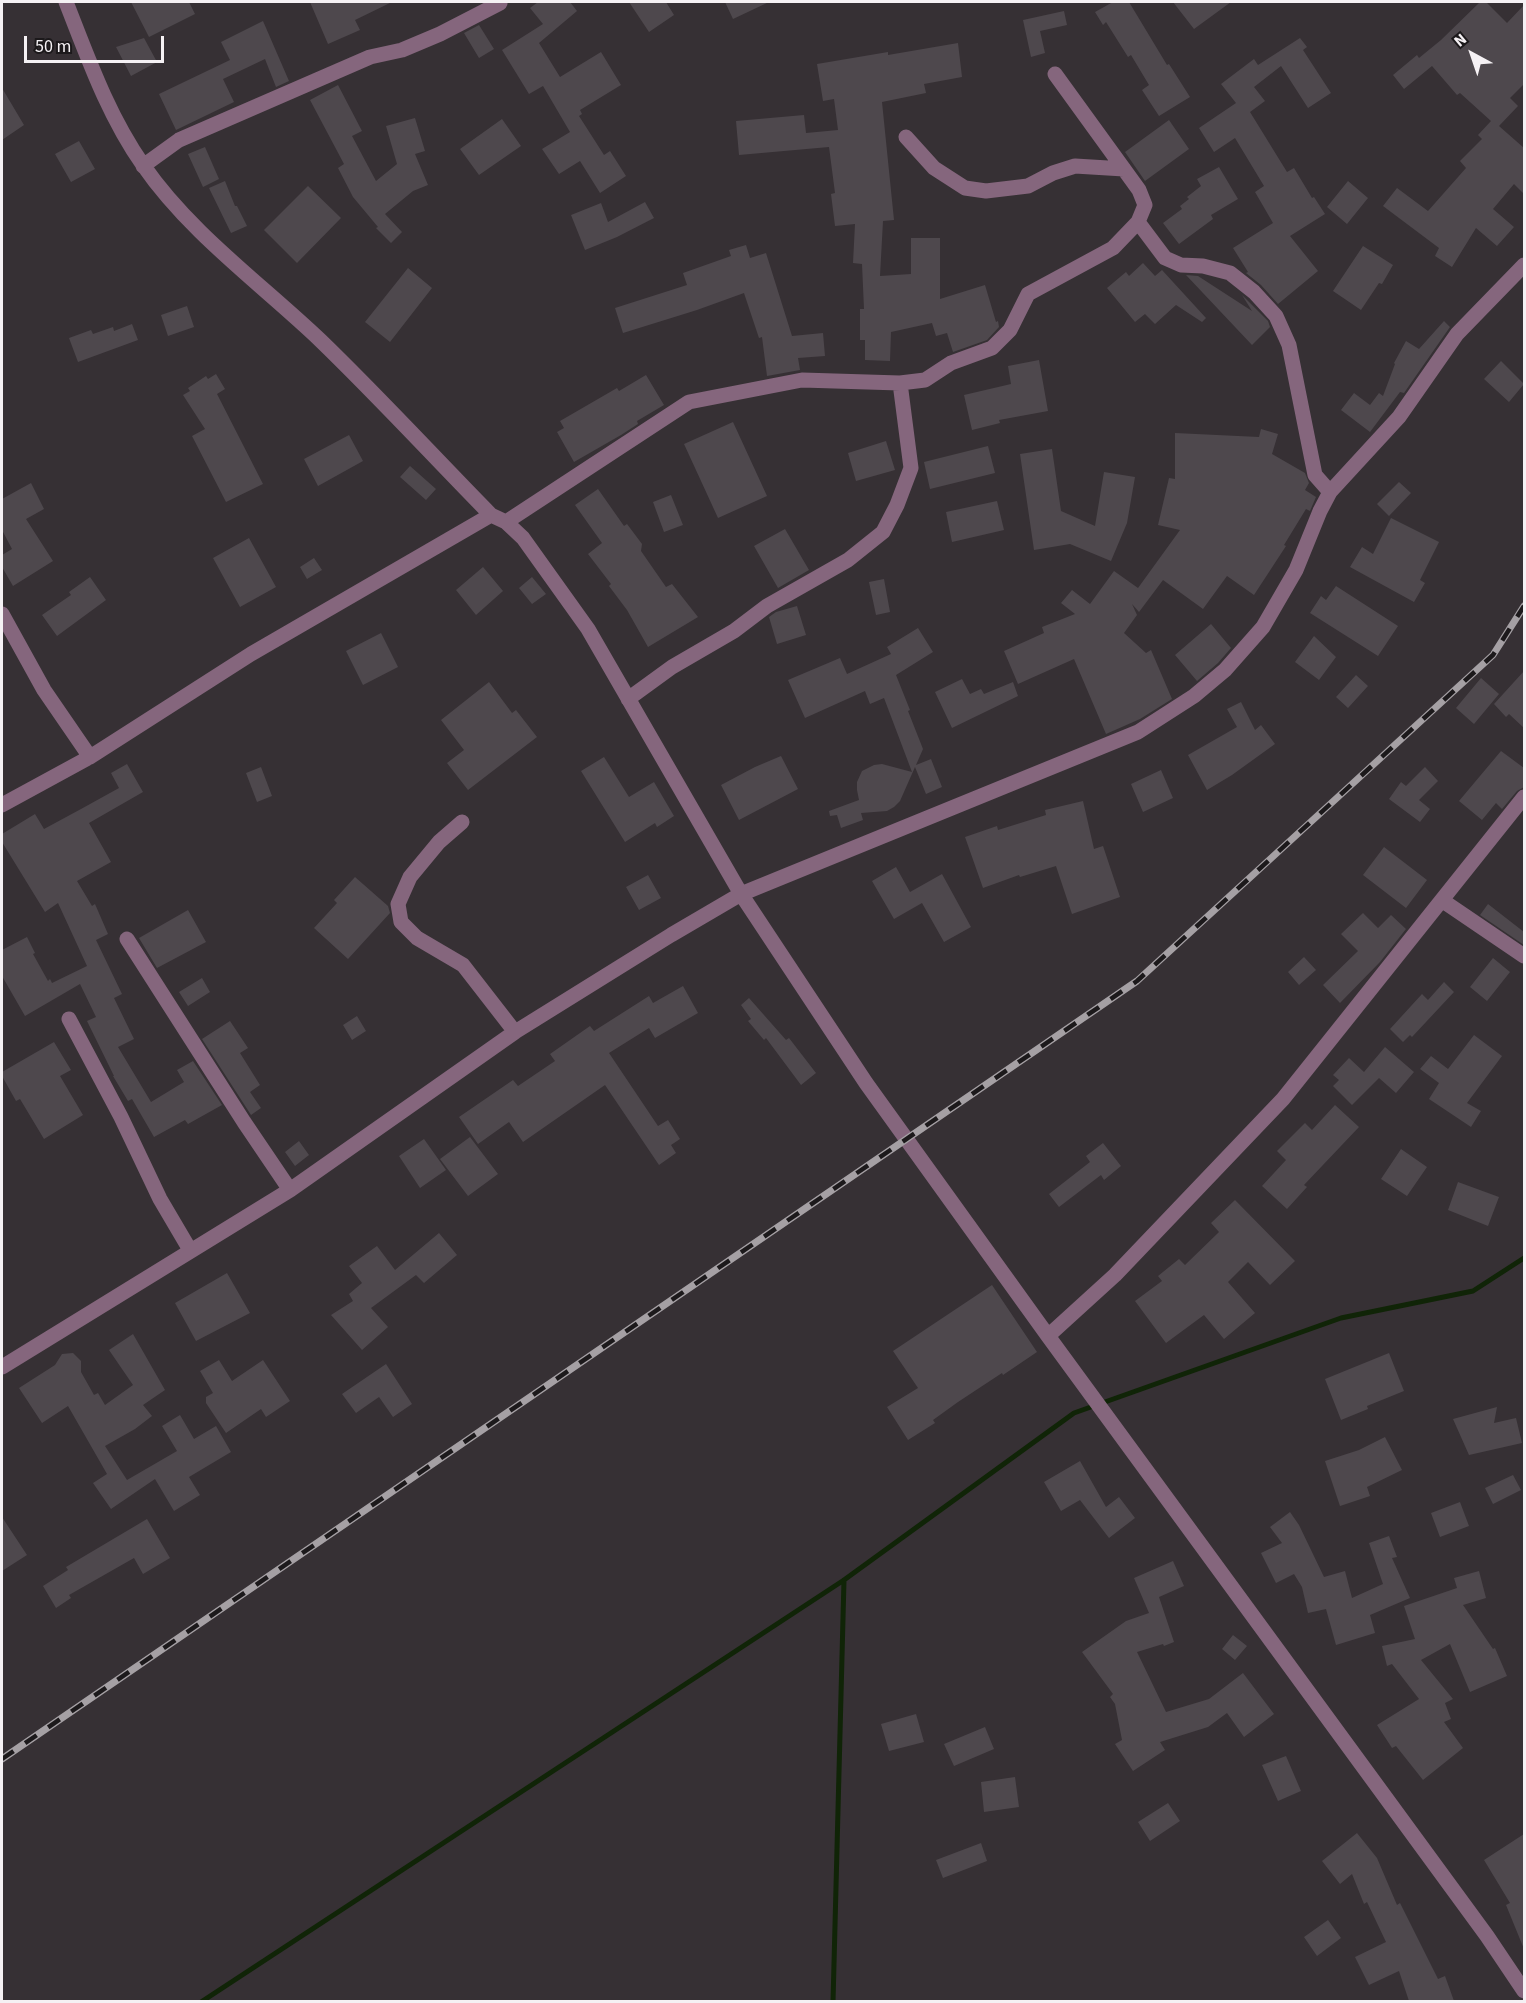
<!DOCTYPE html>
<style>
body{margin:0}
#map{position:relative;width:1526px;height:2003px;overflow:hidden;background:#363034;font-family:"Source Sans 3",sans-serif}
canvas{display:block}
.frame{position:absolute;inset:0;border:3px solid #f5f1f4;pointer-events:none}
.north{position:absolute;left:1442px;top:24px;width:60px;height:60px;-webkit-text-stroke:4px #1c191b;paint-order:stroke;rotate:320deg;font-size:16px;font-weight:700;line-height:24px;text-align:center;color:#f5f1f4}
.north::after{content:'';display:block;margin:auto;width:21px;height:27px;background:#f5f1f4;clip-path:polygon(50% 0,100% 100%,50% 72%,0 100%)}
.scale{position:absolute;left:24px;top:36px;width:140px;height:27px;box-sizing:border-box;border:3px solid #f5f1f4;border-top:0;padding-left:8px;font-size:18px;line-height:21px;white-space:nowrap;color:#f5f1f4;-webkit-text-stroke:4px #1c191b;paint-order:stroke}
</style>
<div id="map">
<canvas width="1526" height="2003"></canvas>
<div class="frame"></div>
<div class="north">N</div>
<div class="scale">50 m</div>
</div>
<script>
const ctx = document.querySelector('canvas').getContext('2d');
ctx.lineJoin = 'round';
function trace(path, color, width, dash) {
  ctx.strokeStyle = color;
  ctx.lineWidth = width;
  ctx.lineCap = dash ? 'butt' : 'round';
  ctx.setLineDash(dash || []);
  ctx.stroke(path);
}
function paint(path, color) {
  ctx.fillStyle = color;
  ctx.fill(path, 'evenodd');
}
const stream = new Path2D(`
 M201,2002l643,-422 230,-167 267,-95 132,-27 51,-33
 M833,2002l11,-422`);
const building = new Path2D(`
 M131,2h58l6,12 -46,23z
 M310,2h82l-37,18 5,10 -32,14z
 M538,2h32l7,9 -38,32 21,34 41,-25 20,33 -41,25 2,4 -3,2 25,39 6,-4 16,25 -26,17 -20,-32 -21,13 -17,-25 28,-17 -27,-46 -14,8 -27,-44 41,-26 -13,-16z
 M629,2h37l8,13 -25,17z
 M725,2h44l-36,17z
 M1113,2h16l38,63 2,-1 21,33 -31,19 -17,-26 7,-5 -18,-30 -3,2 -22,-35 -3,3 -8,-13z
 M1173,2h58l-37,27z
 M1480,2h6l21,21 17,-18v79l-14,14 8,8 -19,20 25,22v46l-10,-10 -21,25 21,18 -17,19 -21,-18 -24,39 -17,-11 4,-8 -56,-42 14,-18 31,23 38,-43 -6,-7 22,-22 -4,-4 13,-14 -31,-28 -3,2 -25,-29 -28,23 -11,-14 24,-20 2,3 22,-18z
 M1064,11l3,14 -27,6 5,22 -14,4 -8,-37z
 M263,21l26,60 -13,6 -11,-28 -42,20 11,23 -58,28 -17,-36 71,-34 -9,-18z
 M479,25l15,24 -15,9 -15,-25z
 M144,38l13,24 -26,14 -15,-29z
 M1300,38l7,9 -4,3 28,43 -23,15 -27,-42 -27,21 11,14 -15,11 37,60 7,-4 18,30 2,-1 11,17 -35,22 28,35 -40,33 -17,-19 -15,-12 2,-1 -15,-24 40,-25 -18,-31 9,-6 -29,-48 -21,14 -15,-24 37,-25 -15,-19 33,-25 4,6z
 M958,43l4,34 -38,7 2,9 -44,9 12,118 -11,1 -3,55 31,-2v-36h29v61l45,-14 11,37 2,-1 1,6 -12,13 -34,12 -6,-19 -11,3 -4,-13 -41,9 -1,29 -25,-1v-20h-5v-31h4l-2,-45 -9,-1 2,-39 -20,2 -4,-32 4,-1 -6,-46 -90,8 -3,-34 68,-6 2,18 32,-3 -4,-31 -11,2 -6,-37 71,-12v3z
 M338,85l24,46 -10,5 24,45 21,-17 -11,-38 29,-8 10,33 -10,3 13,31 -15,6 -28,23 17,18 -11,11 -15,-15 2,-1 -25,-30 -15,-29 6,-4 -34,-64z
 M2,88l22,37 -22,15z
 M502,119l19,27 -42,29 -19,-26z
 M1169,120l20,29 -44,32 -20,-29z
 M79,141l16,28 -24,13 -16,-28z
 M205,147l14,32 -16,8 -15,-33z
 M1219,167l19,32 -27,16 2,4 -34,25 -16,-21 19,-14 -2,-3 9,-7 -2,-2 14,-11 -4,-7z
 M225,181l10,25h2l10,20 -16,7 -22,-45z
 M1348,181l20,17 -21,26 -20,-17z
 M308,186l33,32 -44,45 -33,-33z
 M645,202l9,16 -37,19 -32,13 -14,-35 30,-12 7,19z
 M746,245l4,13 16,-5 26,83 31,-3 2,23 -27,2 2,12 -33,6 -5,-39 -3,1 -15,-45 -47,17 -74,23 -8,-25 72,-23 -4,-12 48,-17 -2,-6z
 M1363,246l30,19 -11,19 -3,-1 -18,27 -28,-19z
 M1143,263l12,13 7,-6 44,48 -4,4 -26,-17 -21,19 -10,-10 -10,8 -28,-34 19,-16 3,4z
 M408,268l24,20 -42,54 -25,-20z
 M1186,275l12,1 54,35 -10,-16 26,26 2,6 -18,18z
 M187,306l7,21 -26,9 -7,-21z
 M1444,321l6,6 -46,66 -4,-1 -30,40 -29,-22 13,-17 16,12 9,-12 4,3 12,-32 -1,-1 12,-22 13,8z
 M132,324l6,16 -60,22 -9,-24 22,-8 2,4 20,-7 1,4z
 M1039,360l9,51 -49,9 1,3 -28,7 -8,-35 47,-11 -3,-18z
 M1501,361l23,23 -15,18 -25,-23z
 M216,374l9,15 -8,5 46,90 -37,18 -34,-66 13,-7 -22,-34 7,-4 -2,-3 18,-12 2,3z
 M646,375l18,30 -27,16 1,3 -17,11 -47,27 -17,-30 7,-4 -4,-7 57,-33 2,3z
 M733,422l34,74 -49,22 -34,-74z
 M1261,429l17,5 -6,20 33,19 4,10 -4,7 11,7 -6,14 -4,-2 -22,36 2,1 -32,49 -27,-19 -24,33 -40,-29 -24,32 -7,-8 5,11 -13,18 22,20 5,-3 21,49 -32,20 -34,15 -32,-75 -56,25 -14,-33 40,-18 -2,-6 33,-13 -14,-11 11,-13 18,14 24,-33 24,17 42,-58 -22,-5 11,-47 6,1v-46l84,4z
 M349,435l14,26 -45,25 -14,-27z
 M886,441l9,29 -39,11 -8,-28z
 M988,446l7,27 -65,16 -6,-27z
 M1052,449l9,62 34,15 9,-54 31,5 -8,46 -16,38 -41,-17 -36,6 -14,-96z
 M410,466l26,23 -10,11 -26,-23z
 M1399,482l12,11 -22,23 -12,-12z
 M31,483l13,26 -18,10 27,42 -40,25 -11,-19v-12l10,-6 -10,-19v-31z
 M598,489l26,37 3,-2 15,20 -1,7 25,36 6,-3 26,33 -50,30 -21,-37 -18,-24 2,-2 -23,-30 14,-11 -27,-38z
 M671,495l12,30 -19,7 -11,-30z
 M997,501l7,29 -52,12 -6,-30z
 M1391,518l48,24 -19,38 5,3 -11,19 -64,-35 12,-20 11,7z
 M785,529l24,41 -31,18 -24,-42z
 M249,538l27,49 -36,20 -27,-49z
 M314,558l8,12 -15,9 -7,-12z
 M483,567l20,24 -27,24 -20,-25z
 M90,577l16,23 -49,36 -15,-21 29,-20 -2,-3z
 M532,577l14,17 -14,10 -13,-16z
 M884,579l6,33 -14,3 -7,-33z
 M1336,586l62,40 -20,30 -68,-43 11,-17 5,4z
 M797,606l9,29 -29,9 -8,-27 7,-5z
 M1211,624l20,24 -13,15 -21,18 -22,-26z
 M918,628l15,24 -37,23 14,35 -2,1 15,38 -7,16 15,-6 11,28 -16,7 -11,-27 -15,34 -6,6 -7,4 -26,2 2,7 -22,8 -4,-13 -7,1 -1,-5 30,-11 -2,-10v-8l5,-11 12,-6 8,-1 30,8 -28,-74 -14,6 -5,-13 -60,27 -17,-38 52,-22 7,16 44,-20 -4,-7z
 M381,633l17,34 -35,18 -17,-34z
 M1314,636l22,21 -17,23 -24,-18z
 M1524,671v57l-15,-14 -3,3 -12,-13z
 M1356,675l12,11 -20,22 -12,-11z
 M1481,678l18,16 -25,30 -18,-16z
 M962,679l8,15 11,-5 3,5 29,-12 5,14 -66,32 -17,-36z
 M489,682l23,31 4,-3 21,27 -69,53 -21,-27 17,-13 -23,-30z
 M1241,702l14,28 6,-5 14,19 -43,31 -25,15 -19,-35 49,-28 -10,-18z
 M1501,751l23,17v19l-7,4 -15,18 -6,-6 -14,17 -23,-19z
 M781,756l17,33 -59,31 -18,-35 34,-18z
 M604,757l25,40 25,-15 20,34 -17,11 -2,-4 -30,19 -44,-71z
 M127,764l16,28 -54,31 22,39 -34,19 15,25 3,-2 13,30 -12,6 26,54 -8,4 20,41 -16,8 33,55 33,-20 -7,-12 16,-9 29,44 -34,19 -3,-4 -31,17 -22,-38 -4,2 -15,-25h1l-27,-55 9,-4 -16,-33 -55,32 -23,-40v-26l25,-13 8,16 -2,1 15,27 2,-2 2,4 35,-17 -29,-63 -13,9 -43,-70v-8l33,-20 9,15 37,-20 38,-21 -8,-15z
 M261,767l11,29 -15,6 -11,-29z
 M1425,767l13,14 -19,19 11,9 -10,13 -31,-23 12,-17 5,4z
 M1161,770l12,28 -30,14 -12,-28z
 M1083,801l11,48 9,-3 17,51 -48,17 -16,-48 -36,11 -1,-2 -36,13 -18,-51 32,-11 1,4 48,-15 -1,-5z
 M1384,847l43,33 -21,28 -43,-33z
 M896,867l14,25 32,-18 29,53 -27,15 -22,-39 -28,16 -22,-38z
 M648,875l13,23 -22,12 -13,-23z
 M355,877l33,29 2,7 -42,46 -34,-31 23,-25 -3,-3z
 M1488,904l36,28v13l-44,-30z
 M188,910l18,32 -49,26 -18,-30z
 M1363,913l15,15 13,-13 15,14 -26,33 -40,41 -17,-18 35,-34 -17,-17z
 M1304,957l12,13 -17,15 -11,-13z
 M1493,958l17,14 -23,29 -17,-14z
 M202,978l8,14 -22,14 -9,-14z
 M1444,982l10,10 -42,45 -2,-2 -7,7 -13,-13 32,-35 6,6z
 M683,986l15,27 -43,25 -6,-10 -40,25 49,73 10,-6 12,19 -9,6 5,8 -17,12 -54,-80 -82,57 -14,-20 -31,22 -19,-27 54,-37 5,6 37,-25 -5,-7 40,-28 4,5 55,-35 4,7z
 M749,998l37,42 3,-2 27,35 -15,12 -35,-47 -2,2 -16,-19 3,-2 -10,-14z
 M357,1016l9,15 -14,9 -9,-15z
 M230,1021l18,27 -8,5 20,32 -10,7 11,16 -10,7 -49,-76z
 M1474,1035l28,21 -35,47 14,8 -10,16 -42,-28 10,-16 -19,-14 11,-13 17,13z
 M54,1042l17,28 -11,6 23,39 -39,24 -24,-40 -4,2 -14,-25v-4z
 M1385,1047l29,25 -18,21 -17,-15 -27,27 -19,-19 6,-6 -6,-5 16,-17 15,14z
 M1335,1105l24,22 -55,58 3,2 -20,22 -25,-23 24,-26 -9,-9 28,-28 7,7z
 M470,1137l28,37 -30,22 -28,-37z
 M424,1139l22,31 -26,18 -21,-32z
 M299,1141l10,14 -14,11 -10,-14z
 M1103,1143l18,23 -17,14 -3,-5 -42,32 -10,-13 41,-32 -4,-6z
 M1401,1149l26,18 -20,29 -26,-17z
 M1458,1182l41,15 -11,29 -40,-16z
 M1235,1200l60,61 -25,24 -22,-23 -20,20 27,31 -31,26 -20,-24 -38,28 -31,-42 27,-20 -4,-5 21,-17 6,6 34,-33 -8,-9z
 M439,1233l18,22 -33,28 -8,-8 -45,33 17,19 -26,23 -31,-35 22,-14 -4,-7 13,-11 -13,-17 28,-20 18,24z
 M227,1273l23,40 -54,28 -21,-38z
 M992,1285l45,67 -34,23 -1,-2 -44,29 -25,18 2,3 -27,17 -21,-33 31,-19 -25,-37z
 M133,1334l32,56 -22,15 9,11 -17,13 -30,17 22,34 50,-29 -15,-25 18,-11 14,24 22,-13 15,26 -42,25 11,18 -26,16 -19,-32 -44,30 -18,-26 14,-9 -39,-68 -26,17 -23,-35 36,-23 7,-11 11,-1 8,8v11l13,23 4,-2 7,12 28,-20 -24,-35z
 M1389,1353l15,38 -37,15 1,3 -27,11 -16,-41z
 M219,1360l13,21 31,-21 27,41 -24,16 -5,-8 -35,24 -20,-30v-6l7,-4 -13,-22z
 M386,1364l26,40 -19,13 -14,-20 -23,16 -14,-19z
 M1497,1407l-3,16 22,-5 6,25 -53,12 -16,-36z
 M1385,1437l17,33 -35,17 3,9 -30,10 -15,-45 34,-11z
 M1080,1461l26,46 13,-10 16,21 -26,20 -29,-38 -19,11 -17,-29z
 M1513,1475l8,15 -28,14 -8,-16z
 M1460,1502l9,24 -29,11 -9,-24z
 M1290,1512l9,13 25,52 21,-6 7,27 31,-14 -14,-41 20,-7 8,21 -5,1 18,40 -40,17 5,18 -39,12 -10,-36 -18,4 -6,-26 -8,-13 -18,9 -15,-30 21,-10 -12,-16z
 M2,1517l25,38 -25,16z
 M147,1519l23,39 -27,16 -9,-16 -65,37 2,3 -15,10 -13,-22 25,-16 -2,-3z
 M1173,1561l11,25 -25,11 15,45 -10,4 -1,-2 -26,8 29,60 43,-13 34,-26 31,41 -30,23 -17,-24 -19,14 -48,15 5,8 -32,21 -18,-27 7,-4 -7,-36 -5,-7 3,-3 -31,-42 44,-31 23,-8 -15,-35z
 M1479,1571l7,27 -23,7 30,44 2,-1 12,28 -37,16 -20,-48 -29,16 32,39 -8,4 6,16 -7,3 19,26 -40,32 -27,-34 -4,2 -15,-23 42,-26 -27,-35 -5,2 -5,-20 33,-7 -11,-33 53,-18 -3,-10z
 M1233,1635l14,11 -12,14 -13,-11z
 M916,1714l8,28 -35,9 -8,-27z
 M985,1727l9,22 -40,17 -10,-22z
 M1286,1756l15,35 -23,10 -16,-36z
 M1015,1777l4,30 -35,5 -3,-30z
 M1168,1803l12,18 -30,20 -12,-19z
 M1357,1833l20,25 20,47 3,-2 38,76 7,-3 9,25h-45l-10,-30 -30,14 -14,-28 31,-15 -19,-40 -3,2 -12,-30 -12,10 -18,-23z
 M1524,1834v115l-18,-44 4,-2 -26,-43z
 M981,1843l6,18 -44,17 -7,-18z
 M1328,1920l13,18 -24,18 -13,-19z`);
const minor = new Path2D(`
 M66,2c22,56 42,113 77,163 47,68 117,118 177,175 59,57 114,117 171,175l15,7 17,16 65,91 153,265 125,189 182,253 439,600 37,55
 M906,137l28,31 31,20 21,3 42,-5 25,-13 22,-7 49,3
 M143,166l36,-26 191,-83 32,-7 38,-16 60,-31
 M1138,222l27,36 16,7 22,1 27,7 24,19 22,24 13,29 26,130 15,17
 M506,522l183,-120 113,-22 98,3
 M2,614l42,76 46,67
 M628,699l44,-32 62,-36 33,-25 81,-46 35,-28 14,-27 14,-37 -11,-85 25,-3 26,-17 41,-15 18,-18 18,-36 85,-46 25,-26 7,-17 -6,-15 -84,-116
 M2,805l88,-48 161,-103 240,-139
 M462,822l-23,20 -29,35 -12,27 3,18 16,16 46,27 52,67
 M1443,901l81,55
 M127,939l117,183 46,68
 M69,1019l52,98 39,82 30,51
 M1048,1336l67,-61 168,-176 241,-302
 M2,1367l288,-177 225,-158 156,-97 70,-41 397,-162 56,-36 31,-26 38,-43 33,-57 24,-59 10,-19 69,-75 58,-83 67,-69`);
const rail = new Path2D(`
 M2,1759l1135,-778 356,-326 31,-49`);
trace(stream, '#102407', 5);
paint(building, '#4e484d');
trace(minor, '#85667d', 15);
trace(rail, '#a5a0a4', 7);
trace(rail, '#1c191b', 4.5, [14]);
</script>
